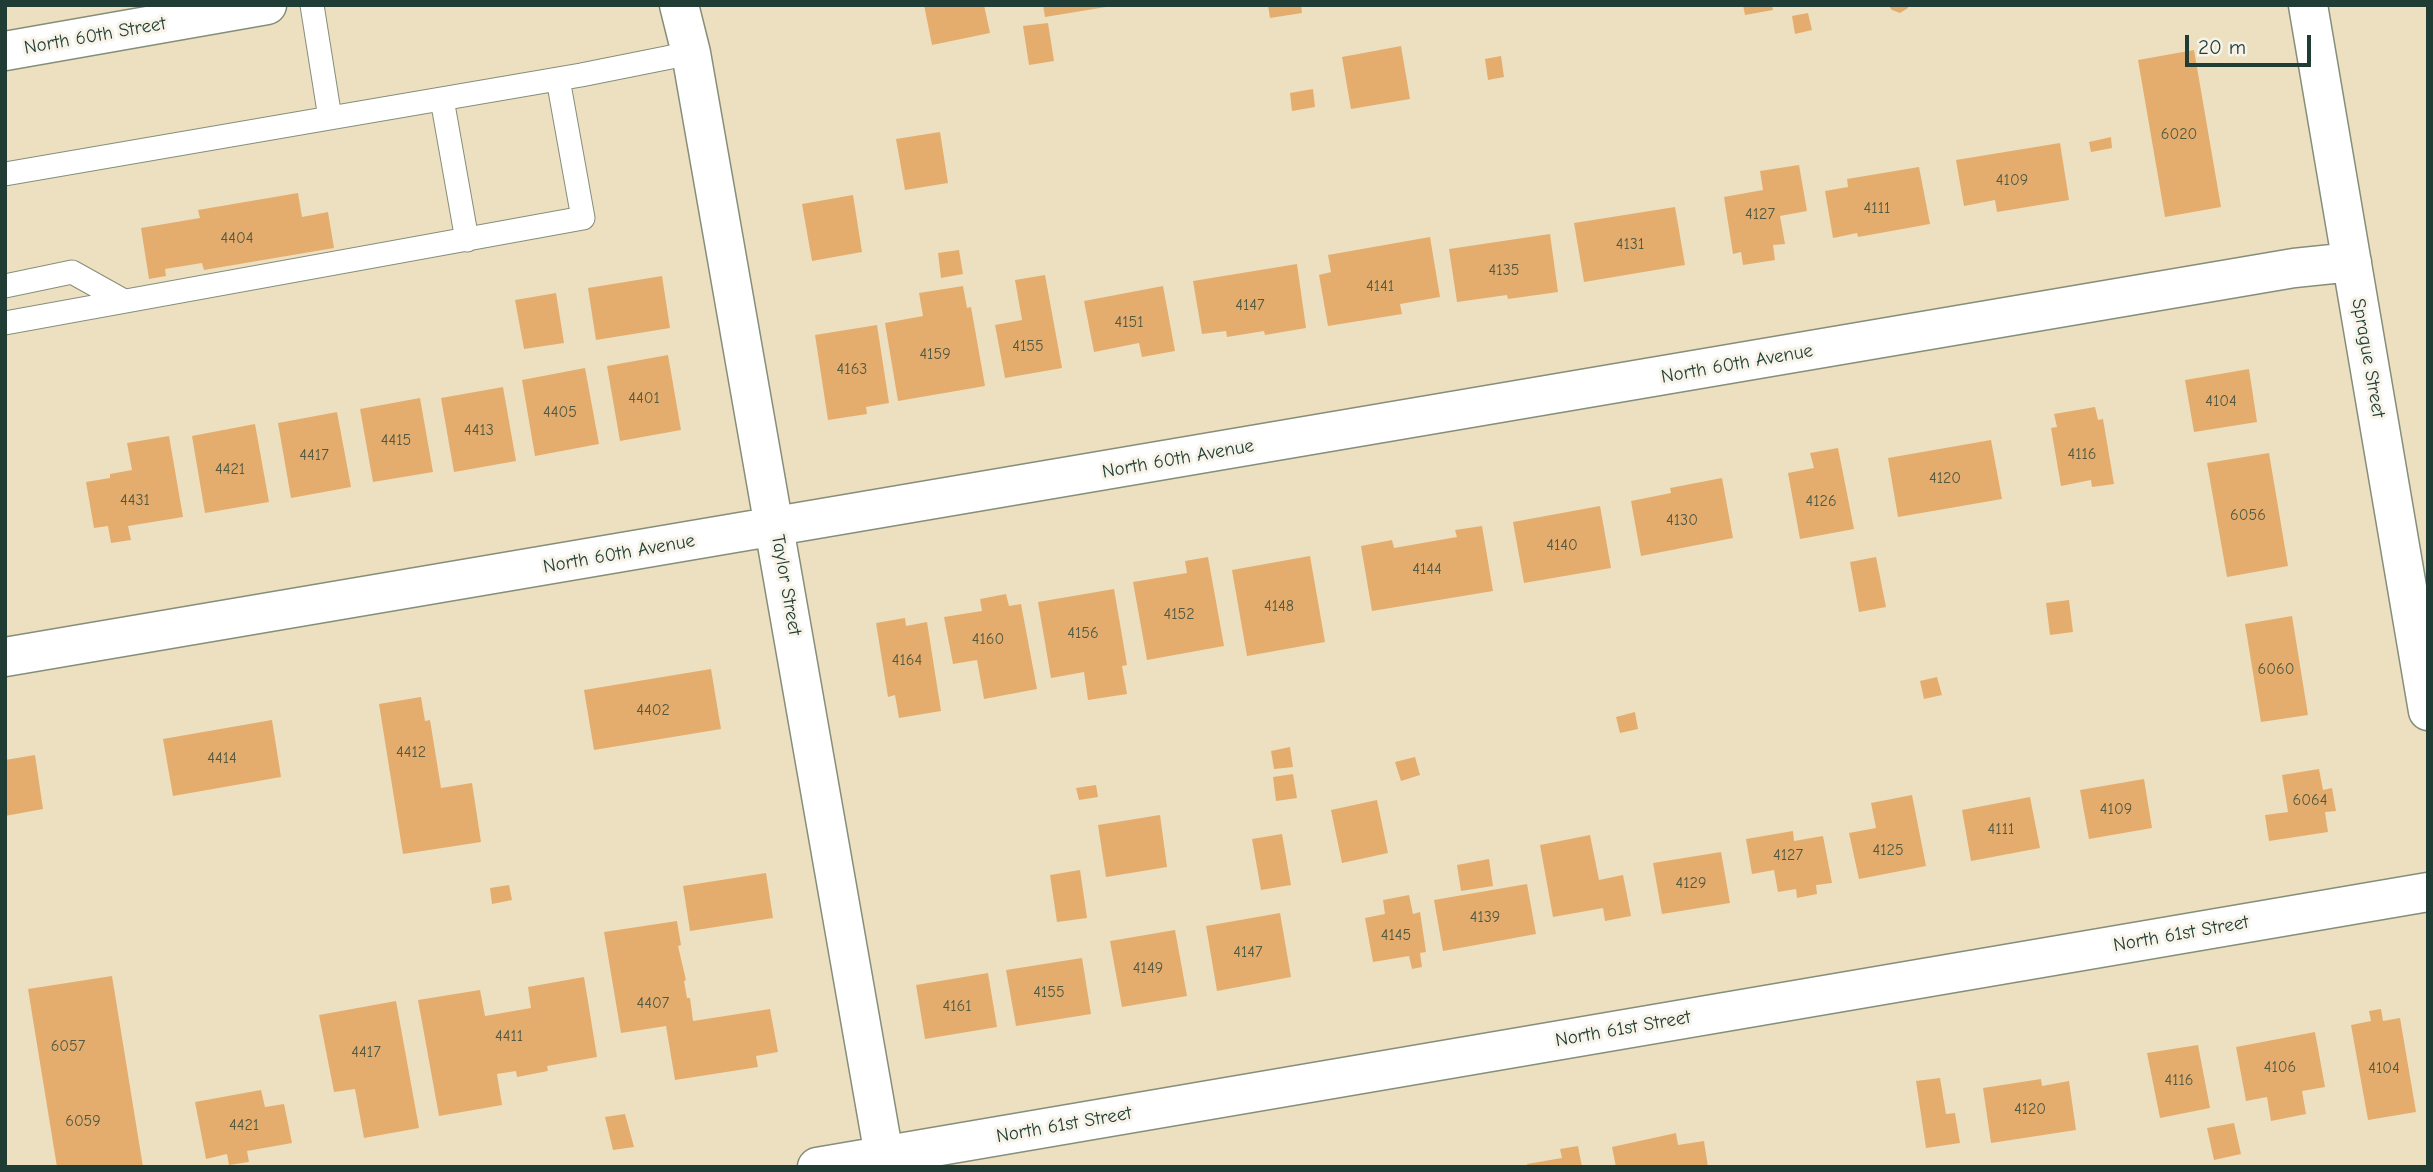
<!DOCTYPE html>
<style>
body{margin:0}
#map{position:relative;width:2433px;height:1172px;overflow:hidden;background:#ede0c0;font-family:"Comic Neue",sans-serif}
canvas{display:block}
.frame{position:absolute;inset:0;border:7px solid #1f3d34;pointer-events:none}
.scale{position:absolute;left:2185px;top:35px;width:126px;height:32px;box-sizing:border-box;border:4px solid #1f3d34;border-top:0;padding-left:9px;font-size:21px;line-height:24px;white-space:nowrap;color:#1f3d34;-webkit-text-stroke:5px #f7f3e8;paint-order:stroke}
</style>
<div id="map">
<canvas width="2433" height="1172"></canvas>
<div class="frame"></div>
<div class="scale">20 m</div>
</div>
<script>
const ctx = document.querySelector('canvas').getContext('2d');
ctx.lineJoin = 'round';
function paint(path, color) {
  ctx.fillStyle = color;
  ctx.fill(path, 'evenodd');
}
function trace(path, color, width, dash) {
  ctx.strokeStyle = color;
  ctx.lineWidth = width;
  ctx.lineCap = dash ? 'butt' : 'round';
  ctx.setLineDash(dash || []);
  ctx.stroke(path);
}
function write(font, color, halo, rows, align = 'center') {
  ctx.font = font + ' "Comic Neue",sans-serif';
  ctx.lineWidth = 6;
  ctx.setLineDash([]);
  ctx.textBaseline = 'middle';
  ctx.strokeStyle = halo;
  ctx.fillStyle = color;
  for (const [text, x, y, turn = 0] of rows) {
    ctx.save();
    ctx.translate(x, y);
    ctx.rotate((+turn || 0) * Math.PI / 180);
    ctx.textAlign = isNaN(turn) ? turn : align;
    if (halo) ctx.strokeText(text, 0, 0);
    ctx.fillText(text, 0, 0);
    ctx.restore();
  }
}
const building = new Path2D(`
 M924,5h60l6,28 -58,12z
 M1043,5h63v2l-61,10z
 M1268,5h33l1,8 -32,5z
 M1743,5h29l1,5 -28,5z
 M1888,5h20v3l-8,5 -8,-3z
 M1808,13l4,17 -17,4 -3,-18z
 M1048,23l6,38 -25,4 -6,-39z
 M1401,46l9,53 -59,10 -9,-52z
 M2194,50l27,157 -56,10 -27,-157z
 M1501,56l3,21 -16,3 -3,-21z
 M1313,89l2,18 -23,4 -2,-18z
 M940,132l8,51 -43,7 -9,-51z
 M2111,137l1,11 -21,4 -2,-10z
 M2060,143l9,57 -72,12 -2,-12 -31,6 -8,-46z
 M1799,165l8,46 -27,5 5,28 -12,1 2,15 -32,5 -2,-13 -8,2 -9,-57 39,-7 -3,-19z
 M1919,167l11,57 -72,13 -1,-4 -24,5 -8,-47 23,-4 -1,-8z
 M298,193l4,24 26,-5 6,36 -130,22 -2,-7 -37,6 1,7 -17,3 -8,-51 59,-10 -2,-8z
 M853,195l9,57 -50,9 -10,-57z
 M1675,207l10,58 -101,17 -10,-59z
 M1550,234l8,58 -50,7 -1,-4 -50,7 -8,-53z
 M1430,237l10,60 -40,7 2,10 -74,12 -9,-51 12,-3 -3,-17z
 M959,250l4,24 -22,4 -3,-25z
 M1297,264l9,64 -41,7 -1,-4 -37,6 -1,-6 -24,3 -9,-53z
 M1045,275l17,93 -57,10 -10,-53 27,-5 -7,-40z
 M662,276l8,52 -74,12 -8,-52z
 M963,286l4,22 4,-1 14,79 -87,15 -13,-78 38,-7 -4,-23z
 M1163,286l12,65 -33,6 -3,-14 -45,9 -10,-51z
 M556,293l8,50 -40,6 -9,-49z
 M877,325l12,78 -23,4 1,7 -39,6 -13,-85z
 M668,355l13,75 -61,11 -13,-75z
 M585,368l14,76 -64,12 -13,-76z
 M2249,369l8,53 -63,10 -9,-52z
 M503,387l13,74 -62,11 -13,-74z
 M420,398l13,74 -60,10 -13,-73z
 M2095,407l3,13 5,-1 11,65 -22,3 -1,-7 -30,6 -10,-58 6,-1 -3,-13z
 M337,412l14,75 -60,11 -13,-75z
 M255,424l14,78 -64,11 -13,-77z
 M169,436l14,81 -55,9 3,14 -20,3 -3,-17 -14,2 -8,-46 24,-4v-4l22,-4 -5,-27z
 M1991,440l11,59 -104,18 -10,-59z
 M1838,448l16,81 -54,10 -12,-66 26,-5 -4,-15z
 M2269,453l19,113 -61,11 -20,-114z
 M1722,478l11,60 -92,18 -10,-55 40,-8 -1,-5z
 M1600,506l11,62 -87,15 -11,-61z
 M1482,526l11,65 -121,20 -11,-65 31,-6 2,8 63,-11 -2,-7z
 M1310,556l15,86 -78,14 -15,-86z
 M1208,557l16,89 -77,14 -14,-78 54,-9 -2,-12z
 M1876,557l10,50 -27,5 -9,-50z
 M1114,589l13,76 -5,1 5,28 -39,6 -4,-28 -33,6 -13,-76z
 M1006,594l3,12 12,-2 16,85 -53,10 -7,-39 -24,4 -9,-47 38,-6 -2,-12z
 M2069,600l4,32 -23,3 -4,-32z
 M2292,616l16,99 -47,7 -16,-98z
 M905,618l1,8 21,-4 14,89 -42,7 -4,-23 -7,2 -12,-74z
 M711,669l10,60 -127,21 -10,-60z
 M1937,677l5,18 -18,4 -4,-18z
 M421,697l4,24 5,-1 11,68 31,-5 9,59 -78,12 -24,-150z
 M1635,712l3,17 -18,4 -4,-16z
 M272,720l9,57 -108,19 -10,-57z
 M1290,747l3,20 -19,2 -3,-18z
 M35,755l8,54 -38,7v-56z
 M1415,757l5,18 -19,6 -6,-19z
 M2319,769l4,21 9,-2 4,23 -11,1 3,20 -59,9 -4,-26 23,-3 -6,-37z
 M1293,774l4,24 -21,3 -3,-24z
 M2144,779l8,49 -63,11 -9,-49z
 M1096,785l2,12 -19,3 -3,-12z
 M1912,795l14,71 -67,13 -10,-46 27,-5 -5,-25z
 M2030,797l10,51 -69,13 -9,-51z
 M1377,800l11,53 -46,10 -11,-53z
 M1160,815l7,52 -61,10 -8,-52z
 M1793,831l1,10 29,-5 9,47 -16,2 1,9 -20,4 -1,-9 -18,3 -4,-22 -22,4 -6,-35z
 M1282,834l9,51 -30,5 -9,-51z
 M1590,835l9,45 24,-5 8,41 -26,5 -2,-13 -50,9 -13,-72z
 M1721,852l9,51 -68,11 -9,-51z
 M1489,859l4,27 -32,5 -4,-26z
 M1080,870l7,48 -30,4 -7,-47z
 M766,873l7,45 -83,13 -7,-45z
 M1527,884l9,50 -93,17 -9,-51z
 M509,885l3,15 -20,4 -2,-16z
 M1409,895l4,19 7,-2 6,40 -6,1 2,14 -10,2 -3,-13 -36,6 -8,-44 20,-4 -2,-14z
 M1280,913l11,64 -74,14 -11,-65z
 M677,921l4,24 -3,1 8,34 -2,1 3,17h3l3,23 77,-12 8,43 -22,4 2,11 -83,13 -9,-54 -45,7 -17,-101z
 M1175,930l12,66 -65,11 -12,-66z
 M1082,958l9,56 -75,12 -10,-56z
 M988,973l9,54 -72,12 -9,-54z
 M112,976l31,191h-86l-29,-178z
 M584,977l13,80 -50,9 1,5 -31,6 -1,-6 -19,3 5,31 -63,11 -21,-116 62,-10 5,26 46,-8 -3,-21z
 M396,1001l23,127 -55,10 -9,-49 -21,3 -15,-77z
 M2381,1009l2,12 17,-3 16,94 -48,8 -17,-95 20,-4 -2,-10z
 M2315,1032l10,55 -23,4 4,23 -35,7 -4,-24 -21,4 -10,-54z
 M2198,1045l12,63 -50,10 -13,-65z
 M1940,1078l6,36 9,-1 5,30 -34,5 -10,-67z
 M2041,1079l1,7 27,-5 7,49 -85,13 -8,-55z
 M261,1090l4,17 19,-3 8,39 -45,8 2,11 -20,3 -2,-11 -21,5 -11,-57z
 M625,1114l9,33 -21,3 -8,-33z
 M2234,1123l7,31 -27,6 -7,-32z
 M1676,1133l2,12 26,-4 4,26h-92l-4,-20z
 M1578,1146l4,21h-54l-1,-3 35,-6 -2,-9z`);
const lane = new Path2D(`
 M312,5l18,113 251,-43 110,-22
 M442,99l25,141
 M5,174l325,-56
 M5,286l67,-14 52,29
 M5,323l578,-105 -25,-139`);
const street = new Path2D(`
 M679,5l12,48 195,1114
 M2308,5l120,706
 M5,657l2289,-389 58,-6
 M817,1167l1611,-275`);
const secondary = new Path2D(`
 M5,51l262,-46`);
const numberNames = [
 ["6020",2179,134],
 ["4109",2012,180],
 ["4111",1877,208],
 ["4127",1760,214],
 ["4404",237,238],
 ["4131",1630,244],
 ["4135",1504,270],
 ["4141",1380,286],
 ["4147",1250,305],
 ["4151",1129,322],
 ["4155",1028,346],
 ["4159",935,354],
 ["4163",852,369],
 ["4401",644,398],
 ["4104",2221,401],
 ["4405",560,412],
 ["4413",479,430],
 ["4415",396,440],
 ["4116",2082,454],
 ["4417",314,455],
 ["4421",230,469],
 ["4120",1945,478],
 ["4431",135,500],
 ["4126",1821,501],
 ["6056",2248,515],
 ["4130",1682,520],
 ["4140",1562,545],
 ["4144",1427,569],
 ["4148",1279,606],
 ["4152",1179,614],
 ["4156",1083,633],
 ["4160",988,639],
 ["4164",907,660],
 ["6060",2276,669],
 ["4402",653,710],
 ["4412",411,752],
 ["4414",222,758],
 ["6064",2310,800],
 ["4109",2116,809],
 ["4111",2001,829],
 ["4125",1888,850],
 ["4127",1788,855],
 ["4129",1691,883],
 ["4139",1485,917],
 ["4145",1396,935],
 ["4147",1248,952],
 ["4149",1148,968],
 ["4155",1049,992],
 ["4407",653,1003],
 ["4161",957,1006],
 ["4411",509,1036],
 ["6057",68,1046],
 ["4417",366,1052],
 ["4106",2280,1067],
 ["4104",2384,1068],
 ["4116",2179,1080],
 ["4120",2030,1109],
 ["6059",83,1121],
 ["4421",244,1125]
];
const streetNames = [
 ["North 60th Street",95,36,-10],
 ["Sprague Street",2368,358,80],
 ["North 60th Avenue",1737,364,-10],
 ["North 60th Avenue",1178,459,-10],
 ["North 60th Avenue",619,554,-10],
 ["Taylor Street",786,585,80],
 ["North 61st Street",2181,934,-10],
 ["North 61st Street",1623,1029,-10],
 ["North 61st Street",1064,1125,-10]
];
paint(building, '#e4ad6e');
trace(lane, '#868e7a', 25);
trace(street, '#868e7a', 41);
trace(secondary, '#868e7a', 41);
trace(lane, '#fff', 23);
trace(street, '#fff', 38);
trace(secondary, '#fff', 38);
write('16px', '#505942', null, numberNames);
write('19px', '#1f3d34', '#f7f3e8', streetNames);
</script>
